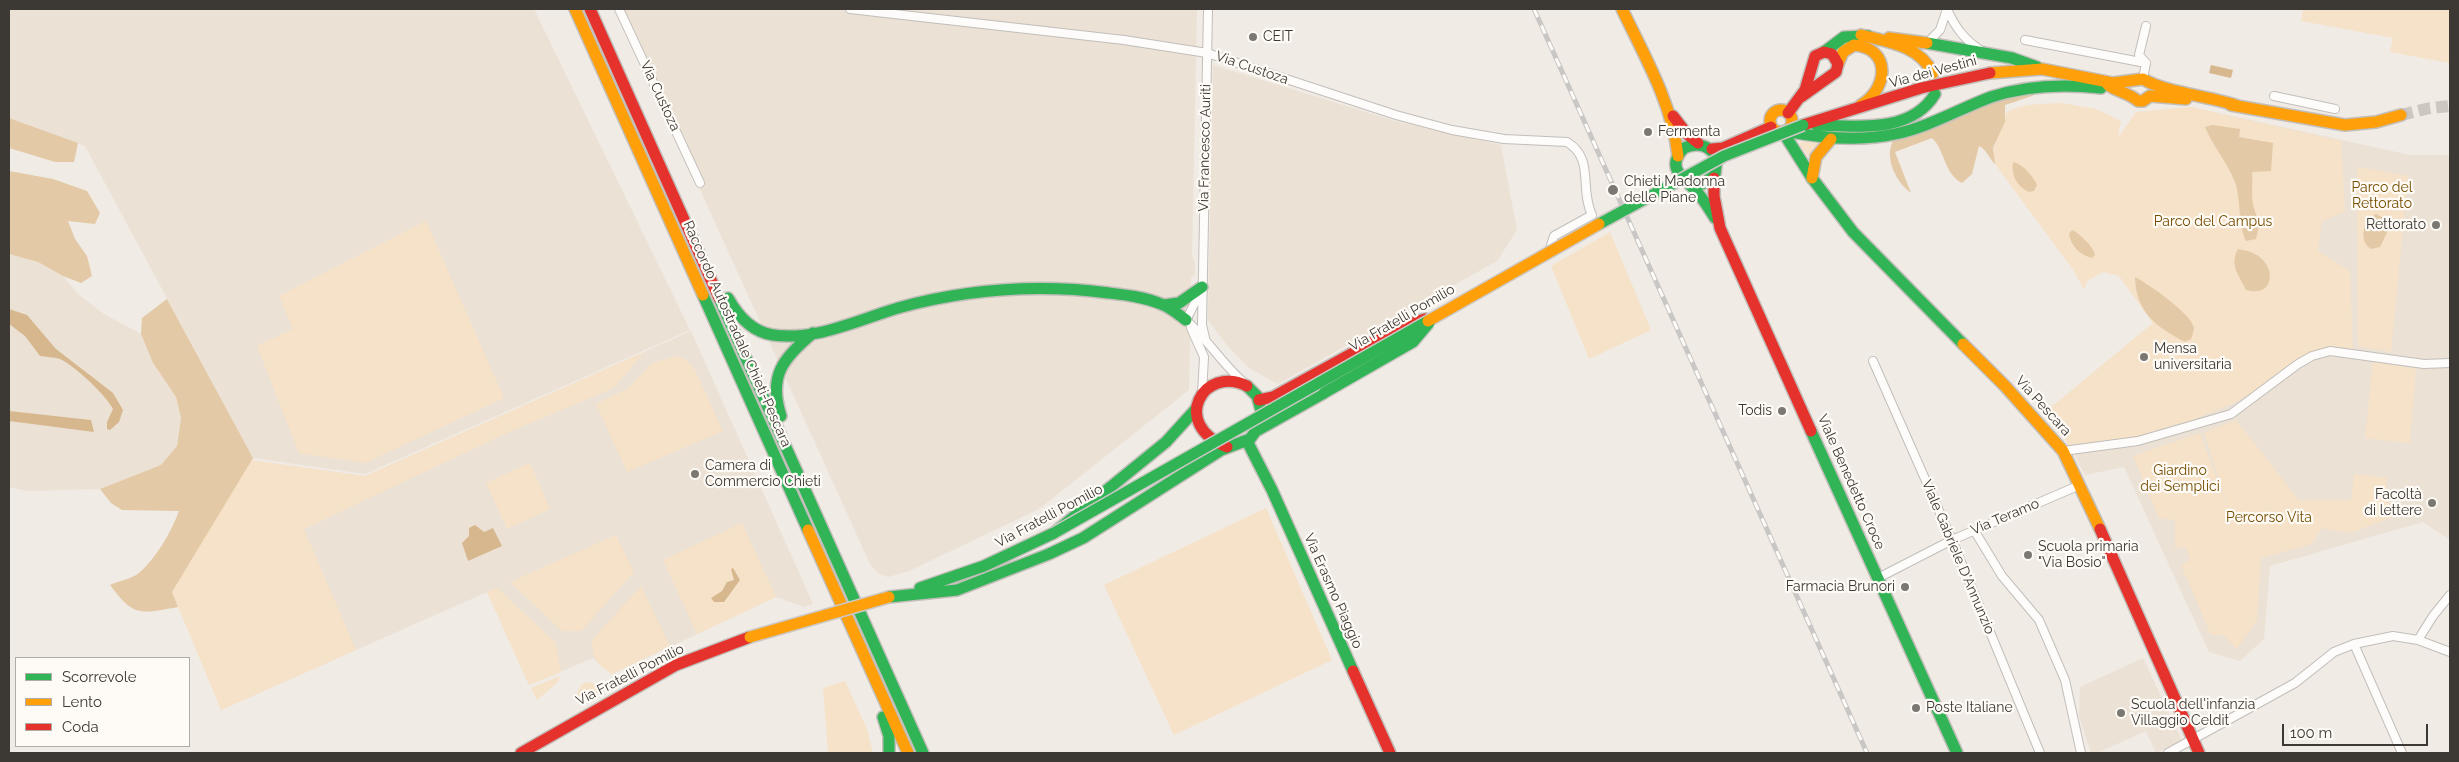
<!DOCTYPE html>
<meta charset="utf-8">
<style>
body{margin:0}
#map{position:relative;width:2459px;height:762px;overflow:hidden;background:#f1ebe5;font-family:Raleway,sans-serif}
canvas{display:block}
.frame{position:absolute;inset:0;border:10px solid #3c3833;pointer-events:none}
.legend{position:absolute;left:15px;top:657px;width:175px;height:90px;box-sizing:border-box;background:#fefbf6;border:1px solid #b0ada8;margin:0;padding:6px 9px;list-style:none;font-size:15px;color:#3c3833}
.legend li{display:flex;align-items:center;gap:10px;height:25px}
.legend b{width:25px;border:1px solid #b0ada8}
.scale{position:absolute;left:2282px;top:724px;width:146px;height:22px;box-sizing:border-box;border:2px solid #3c3833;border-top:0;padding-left:6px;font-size:15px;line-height:18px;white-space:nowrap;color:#3c3833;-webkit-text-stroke:4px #fefbf6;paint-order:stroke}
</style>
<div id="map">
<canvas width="2459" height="762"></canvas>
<div class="frame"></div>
<ul class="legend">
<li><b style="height:6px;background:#30b455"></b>Scorrevole</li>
<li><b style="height:6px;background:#ff9f0a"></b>Lento</li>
<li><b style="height:6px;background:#e5322d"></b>Coda</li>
</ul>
<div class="scale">100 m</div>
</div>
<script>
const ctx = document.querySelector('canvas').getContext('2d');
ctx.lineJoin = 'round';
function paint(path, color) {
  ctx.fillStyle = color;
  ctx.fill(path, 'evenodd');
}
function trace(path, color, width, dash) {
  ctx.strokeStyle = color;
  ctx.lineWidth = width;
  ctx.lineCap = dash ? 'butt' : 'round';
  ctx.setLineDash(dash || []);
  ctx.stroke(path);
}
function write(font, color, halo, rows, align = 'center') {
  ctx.font = font + ' Raleway,sans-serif';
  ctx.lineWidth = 4.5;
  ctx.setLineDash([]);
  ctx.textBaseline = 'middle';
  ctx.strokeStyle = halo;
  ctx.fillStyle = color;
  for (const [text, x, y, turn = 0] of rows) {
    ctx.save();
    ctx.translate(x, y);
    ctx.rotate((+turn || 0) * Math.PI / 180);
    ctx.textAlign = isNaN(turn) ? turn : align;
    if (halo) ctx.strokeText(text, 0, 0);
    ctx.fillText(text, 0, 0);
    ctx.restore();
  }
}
const built = new Path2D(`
 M9,9h525l156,321 -325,144 -112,-16 -168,-312 -76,-28z
 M618,9h579l-5,247 3,7v12l-4,3 -2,112 -150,119 -130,62 -21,6 -9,-3 -9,-10z
 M1213,65l182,56 106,24 16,85 -20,31 -219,123 -29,-16 -23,-24 -18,-24z
 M2191,107l219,48h40v385l-27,-18 -153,44 -6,73 -24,22 -31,-9 -85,-185 -39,8 -36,-66 104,-86 -51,-71 34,-140z
 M9,254l29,8 25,14 15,18 26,20 37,20 12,29 23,34 5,21 -4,28 -16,19 -61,24 -72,2 -19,-4z
 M691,331l122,273 -9,3 -28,-10 -164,77 -19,-16 -64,27 -42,-93 -266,118 29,-250 115,16z
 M2143,658l39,83 -26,12 -10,-22 -49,22h-6l-12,-37 1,-29z`);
const green = new Path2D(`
 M2303,9h147v54l-60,-11 3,-14 -92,-17z
 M2062,103l34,6 25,12 -3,17 18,-26 55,-5 150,34 4,71 -23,9 -4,30 32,20 3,82 -23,-2 -31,13 -61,37 -84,35 -85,10 -20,-37 104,-86 -34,-47 -16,-4 -16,9 -3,9 -10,-19 -79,-107c-6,-20 9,-32 11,-51 14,-10 39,-9 56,-10z
 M1823,141l-13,18 -11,-15 2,-2z
 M2357,167l51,9 -17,176 -33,-6z
 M426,221l78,177 -139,65 -66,-10 -42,-107 36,-17 -14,-33z
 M1610,232l41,98 -62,29 -38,-93z
 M644,352l-30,36 -103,43 -207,98 52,121 -135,60 -49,-118 78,-132 115,16z
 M677,356l8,3 9,9 29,63 -96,41 -31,-68 31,-15 25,-26z
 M2373,361l43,8 -6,74 -45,-5z
 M2236,420l63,80h52l3,-26 33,4 -1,22 15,14 -51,19 -28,-5 -10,16 -51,14 -4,62 -20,29 -13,-14h-13l-30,-70 9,-5 -4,-13 -11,1v-28l-16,-2 -26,-62 67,-23 31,83 -27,-83z
 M530,463l20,46 -43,20 -21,-46z
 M1266,508l66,152 -158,75 -70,-150z
 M742,523l34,74 -79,37 -34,-74z
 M616,535l18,37 -53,59h-19l-52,-49z
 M641,586l29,60 -58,28c-17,-11 -19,-14 -20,-34z
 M497,588l58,54 6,30 -32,13 -42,-93z
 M560,676l-2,6 -21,18 -6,-12z
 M845,681l22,48 6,24h-45l-5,-65z
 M586,682l10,2 6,7 -22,13c-5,-9 -3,-17 6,-22z`);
const forest = new Path2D(`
 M2036,93l-4,3 -27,9v17l-12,26 2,16c-6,-6 -9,-15 -16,-18l-7,28 -10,9c-18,-9 -17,-33 -30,-45l-37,14 16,41c-15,-11 -28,-36 -17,-54l91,-38z
 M9,118l69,25 -4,19h-19l-46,-14z
 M2212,125l28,4 -1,8 34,6 -2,28 -19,1c1,10 -1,22 1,32 4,18 9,16 3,35l-10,2c-8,-15 -5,-38 -10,-56 -7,-21 -23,-38 -31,-58z
 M2013,162c10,2 20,14 24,23l-3,6 -5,1c-12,-5 -18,-17 -16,-30z
 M9,171l44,8 34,12 13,22 -5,11 -27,-3 7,18 12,17 5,20 -11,7 -18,-7 -25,-14 -29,-8z
 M2376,214l8,4 3,15 -7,14 -9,2c-13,-8 -8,-29 5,-35z
 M2072,230c6,2 23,18 23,25l-3,3c-12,-3 -21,-12 -23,-24z
 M2238,249c7,1 14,3 19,6 20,13 17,43 -11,35 -7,-15 -17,-25 -8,-41z
 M2135,277c12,6 57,37 59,51 0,3 -2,8 -3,11l-6,3c-30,-16 -49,-30 -50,-65z
 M167,299l86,159 -81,134 6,15c-39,7 -44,10 -68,-22 8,-4 22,-6 29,-12 17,-15 32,-40 40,-62l-57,-1 -11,-7 -11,-14 61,-24 16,-19 4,-28 -5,-21 -23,-34 -12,-29 1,-16z`);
const water = new Path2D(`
 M2211,65l22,5 -2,8 -22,-5z
 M9,309l18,6 29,34 57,44 10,17 -4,12 -9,8 -3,-1v-7l6,-13c-8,-15 -38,-43 -53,-50 -6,-2 -14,-2 -20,-3l-15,-20 -16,-12z
 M9,411l82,9 3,12 -85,-11z
 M475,525l9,7 9,-4 9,18 -34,15 -6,-18 7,-7v-8z
 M733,568l7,12 -16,22h-10l-3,-4 11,-7 5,-9 7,-2 -3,-11z`);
const primaryTunnel = new Path2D(`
 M2401,115l29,-7 20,-2`);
const street = new Path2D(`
 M619,9l81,174
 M850,9l274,31 83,13 189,62 56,15 52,9 63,3c28,17 12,46 25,73l-38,21 -5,16
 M1947,9c8,18 16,29 33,41
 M2025,40l121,23 -3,16
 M1927,43l13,-13 7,-21
 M2146,63l-7,-8 7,-29
 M2274,96l61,13
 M1186,320c21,19 35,42 56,61
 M1186,320l14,-27
 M1191,328l13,29 -2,37
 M1205,338l-3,-13 6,-316
 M1873,361l79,179 88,213
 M2063,451l75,-10 93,-27 67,-50 14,-8 18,-5 94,13 26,-1
 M1974,530l28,46 37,44 26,60 16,73
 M1878,578l74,-38 128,-55
 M2418,640l15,-24 17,-21
 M2354,644l48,109
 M2168,753l127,-70 39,-31 20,-8 39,-8 25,4 32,12`);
const fast = new Path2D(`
 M1927,43l85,15 25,9
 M1824,52l20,-15 24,-1
 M1816,125c40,1 95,9 119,-31
 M1785,131c36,7 74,11 110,3 34,-7 64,-25 96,-37 36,-12 73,-13 110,-9
 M1783,132l29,46 41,54 110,112
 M1689,184h13l13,-9 2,-18c-9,-12 -19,-15 -33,-9 -20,21 1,30 13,44 7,8 12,17 18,26
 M703,295l105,235
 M719,298l204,455
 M728,298c10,18 24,34 45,37 43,6 85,-15 125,-27 69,-19 140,-24 211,-15 17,2 35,4 52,11 9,3 17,10 25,16
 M1164,305l15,-2 23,-16
 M781,416c-13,-40 2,-58 32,-83
 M1258,430l66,-37
 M1811,431l146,322
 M1247,441l25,49 81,181
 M920,588l64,-22 70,-33 112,-91 30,-33
 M889,597l68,-7 92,-36 34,-16 138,-88 29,-11 10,-14 2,-11 -5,-18 -10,-10
 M883,717l6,19v17`);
const slow = new Path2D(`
 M575,9l128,286
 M1622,9c23,48 50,94 56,147
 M1861,35c28,7 57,10 72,38
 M1889,38l38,5
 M1838,64l5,-12 11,-7c37,3 35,43 7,60
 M1990,73l52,-4 71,14 30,-4c23,14 67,17 95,27
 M2108,85c10,7 21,8 30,16h5l7,-5 36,3
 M2231,105l114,20 31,-3 25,-7
 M1770 121a11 11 0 1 1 22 0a11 11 0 1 1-22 0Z
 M1812,178l4,-21 15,-18
 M1963,344l42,42 58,65 37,78
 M808,530l100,223`);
const jam = new Path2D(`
 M590,9l129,289
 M1788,113l17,-23 10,-34 9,-4 8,2 6,10 -2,8 -35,25
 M1673,116l14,18 11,9
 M1803,125l118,-37 69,-15
 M1712,149l11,-1 48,-21
 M1714,178v18l6,32 91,203
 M1259,400l14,-3 127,-70 25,-8
 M1227,447c-58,-23 -23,-83 20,-61
 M2100,529l99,224
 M1353,671l37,82
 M521,753l155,-88 74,-28`);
const rail = new Path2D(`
 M1534,9l333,744`);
const fastBridge = new Path2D(`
 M1599,224l125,-68 79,-31
 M1324,393l89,-51 16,-19
 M1054,533l374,-212`);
const slowBridge = new Path2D(`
 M1428,321l171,-97
 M750,637l139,-40`);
const markers = [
 [1253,37,5,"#7b7771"],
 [1648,132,5,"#7b7771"],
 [1613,190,6,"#7b7771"],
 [2436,225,5,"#7b7771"],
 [2144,357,5,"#7b7771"],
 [1782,411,5,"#7b7771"],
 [695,474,5,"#7b7771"],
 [2432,503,5,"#7b7771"],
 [2028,555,5,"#7b7771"],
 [1905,587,5,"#7b7771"],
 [1916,708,5,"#7b7771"],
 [2121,713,5,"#7b7771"]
];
const poiNames = [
 ["CEIT",1263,37],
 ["Fermenta",1658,132],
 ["Chieti Madonna",1624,182],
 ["delle Piane",1624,198],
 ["Rettorato",2426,225,"right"],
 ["Mensa",2154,349],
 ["universitaria",2154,365],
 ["Todis",1772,411,"right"],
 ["Camera di",705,466],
 ["Commercio Chieti",705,482],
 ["Facoltà",2422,495,"right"],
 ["di lettere",2422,511,"right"],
 ["Scuola primaria",2038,547],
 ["\"Via Bosio\"",2038,563],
 ["Farmacia Brunori",1895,587,"right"],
 ["Scuola dell'infanzia",2131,705],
 ["Villaggio Celdit",2131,721],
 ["Poste Italiane",1926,708]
];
const streetNames = [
 ["Via Custoza",1252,68,19],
 ["Via dei Vestini",1933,72,-15],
 ["Via Custoza",660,96,65],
 ["Via Francesco Auriti",1205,148,-89],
 ["Via Fratelli Pomilio",1402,318,-30],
 ["Raccordo Autostradale Chieti-Pescara",737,334,66],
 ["Via Pescara",2043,406,48],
 ["Viale Benedetto Croce",1851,482,66],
 ["Via Fratelli Pomilio",1049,516,-28],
 ["Via Teramo",2005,517,-23],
 ["Viale Gabriele D'Annunzio",1958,557,67],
 ["Via Erasmo Piaggio",1333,591,66],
 ["Via Fratelli Pomilio",630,675,-27]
];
const parkNames = [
 ["Parco del",2382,188],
 ["Rettorato",2382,204],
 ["Parco del Campus",2213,222],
 ["Giardino",2180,471],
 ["dei Semplici",2180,487],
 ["Percorso Vita",2269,518]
];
paint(built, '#ebe1d4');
paint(green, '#f6e2c8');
paint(forest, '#e3c9a6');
paint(water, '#d7b88e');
trace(primaryTunnel, '#cdc7c1', 12, [12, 6]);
trace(street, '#c2beba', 10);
trace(fast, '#c2beba', 14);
trace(slow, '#c2beba', 14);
trace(jam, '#c2beba', 14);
trace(street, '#fdfcfb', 8);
trace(fast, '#30b455', 11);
trace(slow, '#ff9f0a', 11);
trace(jam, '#e5322d', 11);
trace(rail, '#c8c7c6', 5);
trace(rail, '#fefbf6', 3, [9]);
trace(fastBridge, '#ccc8c5', 14, []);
trace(slowBridge, '#ccc8c5', 14, []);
trace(fastBridge, '#30b455', 11);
trace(slowBridge, '#ff9f0a', 11);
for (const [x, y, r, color] of markers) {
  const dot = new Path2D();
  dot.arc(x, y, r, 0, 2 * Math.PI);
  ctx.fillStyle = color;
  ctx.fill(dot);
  trace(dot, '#fefbf6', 2);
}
write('14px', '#3c3833', '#fefbf6', poiNames, 'left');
write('14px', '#3c3833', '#fefbf6', streetNames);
write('14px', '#754d00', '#fefbf6', parkNames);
</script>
